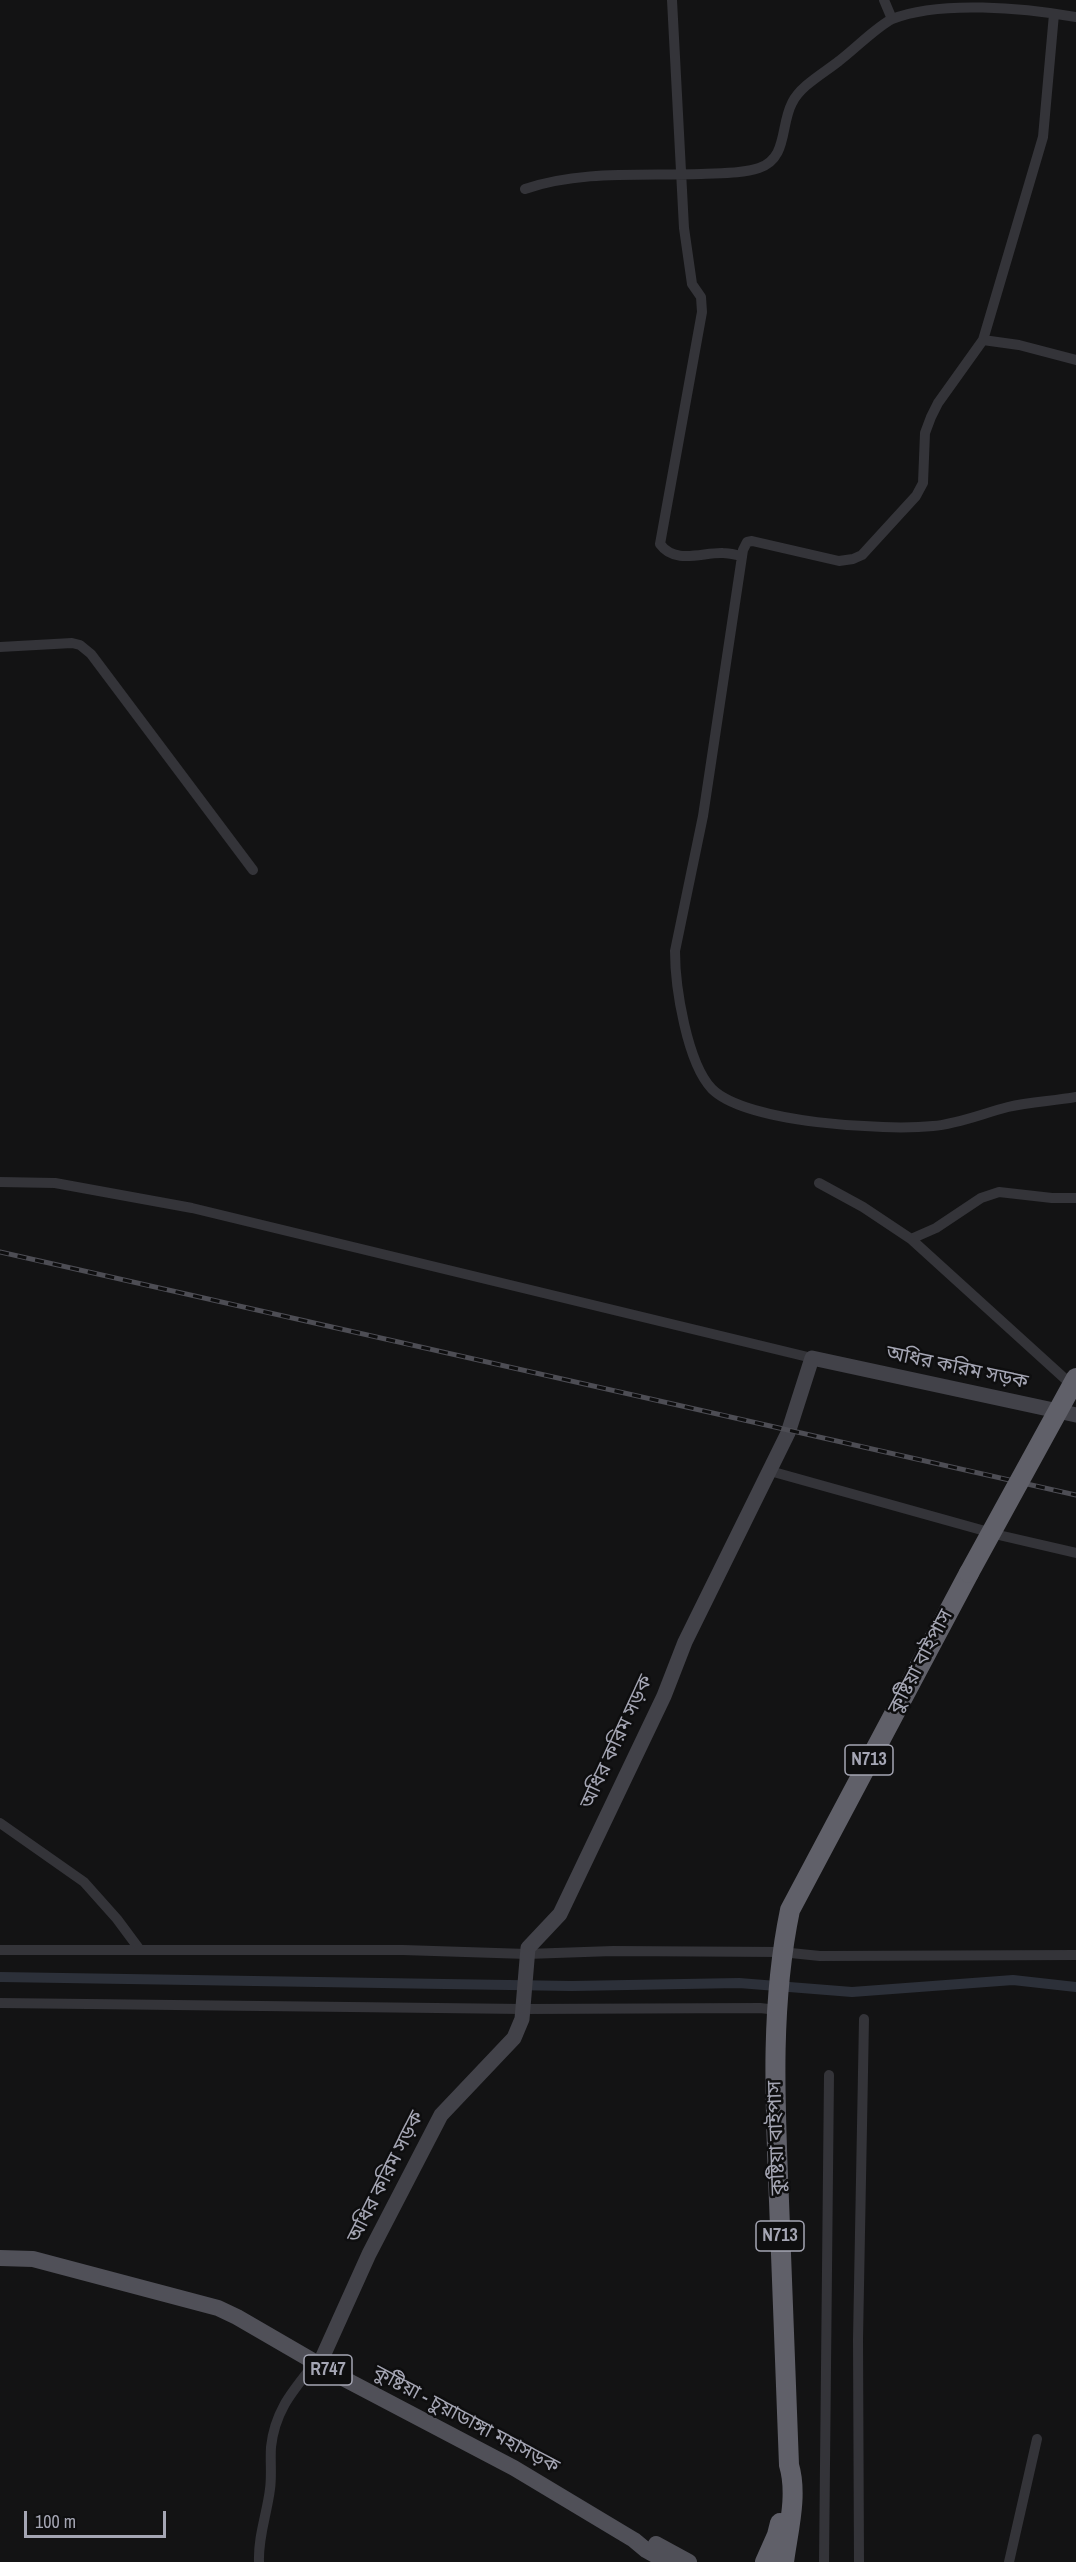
<!DOCTYPE html>
<meta charset="utf-8">
<style>
body{margin:0}
#map{position:relative;width:1076px;height:2562px;overflow:hidden;background:#131314;font-family:"Archivo Narrow",sans-serif}
canvas{display:block}
.scale{position:absolute;left:24px;top:2511px;width:142px;height:27px;box-sizing:border-box;border:3px solid #a5a6b4;border-top:0;padding-left:8px;font-size:18px;line-height:21px;white-space:nowrap;color:#a5a6b4;-webkit-text-stroke:4px #0e0e0f;paint-order:stroke}
</style>
<div id="map">
<canvas width="1076" height="2562"></canvas>
<div class="scale">100 m</div>
</div>
<script>
const ctx = document.querySelector('canvas').getContext('2d');
ctx.lineJoin = 'round';
function trace(path, color, width, dash) {
  ctx.strokeStyle = color;
  ctx.lineWidth = width;
  ctx.lineCap = dash ? 'butt' : 'round';
  ctx.setLineDash(dash || []);
  ctx.stroke(path);
}
function write(font, color, halo, rows, align = 'center') {
  ctx.font = font + ' "Archivo Narrow","Noto Sans Bengali",sans-serif';
  ctx.lineWidth = 5;
  ctx.setLineDash([]);
  ctx.textBaseline = 'middle';
  ctx.strokeStyle = halo;
  ctx.fillStyle = color;
  for (const [text, x, y, turn = 0] of rows) {
    ctx.save();
    ctx.translate(x, y);
    ctx.rotate((+turn || 0) * Math.PI / 180);
    ctx.textAlign = isNaN(turn) ? turn : align;
    if (halo) ctx.strokeText(text, 0, 0);
    ctx.fillText(text, 0, 0);
    ctx.restore();
  }
}
const canal = new Path2D(`
 M0,1977l572,9 167,-3 113,9 161,-12 63,7`);
const street = new Path2D(`
 M672,0l12,228 8,56 9,13 1,15 -42,232c15,21 43,8 63,9 6,0 13,2 19,3
 M884,0l8,19
 M1054,14l-11,123 -60,203 -45,63 -7,14 -6,16 -2,50 -7,13 -54,59 -9,4 -14,2 -87,-20 -5,1 -4,8 -40,266 -28,135c0,36 12,112 37,138 34,34 173,42 221,37 25,-2 51,-13 75,-19 22,-5 46,-6 68,-10
 M525,189c55,-19 118,-13 176,-15 19,-1 40,0 58,-6 29,-10 21,-42 33,-65 8,-17 32,-30 47,-42 16,-12 36,-33 53,-42 48,-19 132,-11 184,-2
 M983,340l36,5 57,15
 M0,647l72,-4 8,2 11,9 162,216
 M0,1182l55,1 137,25 620,150
 M819,1183l44,24 48,32 163,148
 M911,1239l25,-11 45,-30 18,-6 53,6h24
 M770,1471l233,65 73,17
 M0,1823l84,59 33,37 23,31
 M0,1950h403l124,4 86,-3 168,1 39,4 256,-1
 M0,2003l524,6 236,-1 17,2
 M259,2562c-1,-26 8,-48 11,-73 2,-14 0,-28 1,-42 4,-37 22,-56 44,-84
 M824,2562l5,-487
 M859,2562l-1,-223 6,-320
 M1009,2562l28,-123`);
const secondary = new Path2D(`
 M319,2365l50,-111 72,-139 73,-77 8,-19 6,-71 32,-34 104,-218 21,-54 103,-209 24,-75 264,57`);
const primary = new Path2D(`
 M0,2258l33,1 185,49 19,9 100,58 177,93 120,72 12,10 21,12
 M656,2544l33,18`);
const highway = new Path2D(`
 M765,2562l12,-27 3,-12
 M784,2562c4,-31 14,-67 5,-97 -4,-88 -7,-176 -10,-264 -4,-98 -9,-195 11,-291l179,-337`);
const rail = new Path2D(`
 M0,1252l1076,243`);
const highwayBridge = new Path2D(`
 M969,1573l107,-195`);
const shields = [
 [869,1760,48],
 [780,2236,48],
 [328,2370,48]
];
const shieldNames = [
 ["N713",869,1760],
 ["N713",780,2236],
 ["R747",328,2370]
];
const streetNames = [
 ["অধির করিম সড়ক",957,1368,12],
 ["কুষ্টিয়া বাইপাস",921,1662,-62],
 ["অধির করিম সড়ক",617,1742,-65],
 ["কুষ্টিয়া বাইপাস",777,2138,-92],
 ["অধির করিম সড়ক",386,2177,-63],
 ["কুষ্টিয়া - চুয়াডাঙ্গা মহাসড়ক",466,2420,28]
];
trace(canal, '#2c3039', 10);
trace(street, '#343439', 10);
trace(secondary, '#424249', 15);
trace(primary, '#505058', 16);
trace(highway, '#606069', 20);
trace(rail, '#4d4d54', 5);
trace(rail, '#0e0e0f', 3, [9]);
trace(highwayBridge, '#606069', 20);
for (const [x, y, w] of shields) {
  const box = new Path2D();
  box.roundRect(x - w / 2, y - 15, w, 30, 4.5);
  ctx.fillStyle = '#0e0e0f';
  ctx.fill(box);
  trace(box, '#a5a6b4', 1.5);
}
write('bold 18px', '#a5a6b4', null, shieldNames);
write('20px', '#a5a6b4', '#0e0e0f', streetNames);
</script>
